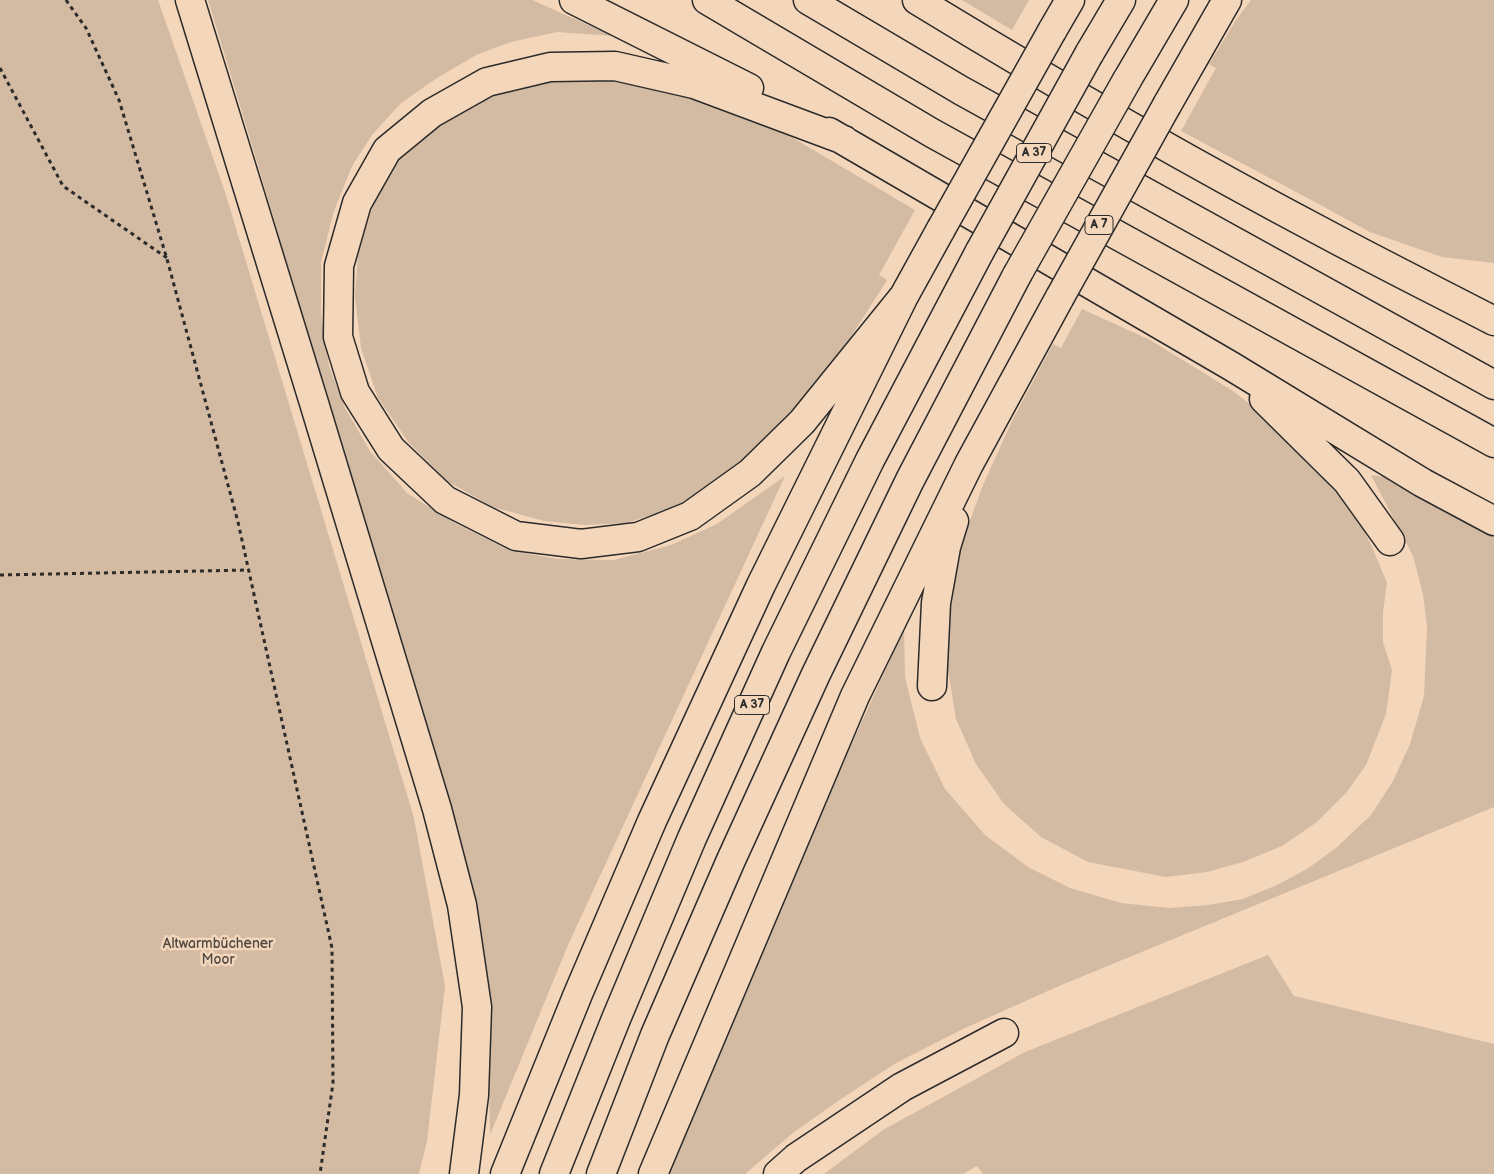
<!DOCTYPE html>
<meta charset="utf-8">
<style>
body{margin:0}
canvas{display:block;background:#f4d6ba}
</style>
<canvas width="1494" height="1174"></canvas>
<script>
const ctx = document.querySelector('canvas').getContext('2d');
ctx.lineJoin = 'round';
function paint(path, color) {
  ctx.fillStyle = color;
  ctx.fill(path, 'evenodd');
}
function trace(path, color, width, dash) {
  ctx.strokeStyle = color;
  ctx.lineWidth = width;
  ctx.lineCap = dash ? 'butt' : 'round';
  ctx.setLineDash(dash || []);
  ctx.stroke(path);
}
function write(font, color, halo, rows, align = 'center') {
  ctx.font = font + ' "Balsamiq Sans",sans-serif';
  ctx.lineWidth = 5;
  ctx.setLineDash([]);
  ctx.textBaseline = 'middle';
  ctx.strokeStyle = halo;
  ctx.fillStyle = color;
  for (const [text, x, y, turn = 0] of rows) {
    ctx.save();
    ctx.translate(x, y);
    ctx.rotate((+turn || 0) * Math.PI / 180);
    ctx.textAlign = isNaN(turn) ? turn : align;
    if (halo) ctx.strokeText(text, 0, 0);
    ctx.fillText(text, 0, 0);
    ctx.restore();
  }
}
const green = new Path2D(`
 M0,0h158l67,192 189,626 31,168 -18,155 -8,33h-419z
 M208,0h324l81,36 -56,-4 -46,10 -35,13 -39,23 -36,25 -29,32 -20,31 -18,45 -13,51v52l8,52 16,42 25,43 37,42 49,31 55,27 47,8 56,1 57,-15 46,-21 68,-48 -217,469 -78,190 -2,-146 -18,-106 -38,-139 -127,-418 -50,-171z
 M962,0h67l-17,30z
 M1251,0h243v263l-52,-6 -72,-25 -55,-30 -134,-71 35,-63 -7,-4 27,-44z
 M549,75l97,5 125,45 144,85 -36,65 8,5 -59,93 -33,38 -33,34 -46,39 -45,25 -45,14 -41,2 -41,-4 -51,-14 -46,-26 -38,-38 -31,-45 -17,-50 -6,-51 3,-41 16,-54 24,-43 41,-38 46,-28z
 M1082,309l68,31 83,51 43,34 73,75 23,47 15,36 -4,29v30l9,28 -6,44 -20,51 -20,28 -29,29 -35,24 -39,16 -36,10 -41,5 -78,-15 -47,-25 -37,-33 -28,-40 -20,-45 -8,-49 -1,-60 12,-59 24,-66 29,-64 41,-77 8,4z
 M1371,475l14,2 109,57v273l-435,179 -96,43 -67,34 -55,36 -47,33 -49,42h-76l126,-305 109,-240 1,48 15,61 25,51 40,46 43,32 42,21 51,15 48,5 39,-3 35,-6 34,-14 30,-16 29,-21 35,-33 22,-34 17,-37 14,-48 3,-69 -4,-33 -10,-38z
 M1268,955l26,41 200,48v130h-511l-6,-8 -14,8h-139l59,-44 142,-78z`);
const path = new Path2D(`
 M66,0l20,28 33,72 48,159 71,263 94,426 1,135 -13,91
 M0,68l63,118 104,72
 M0,575l249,-5`);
const highway = new Path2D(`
 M190,0l124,403 123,406 25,96 15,102 -3,88 -10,79
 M574,0l175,88
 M707,0l225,133 562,310
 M808,0l154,91 532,294
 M917,0c134,82 271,161 409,234 56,30 112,58 168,87
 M1052,31l18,-31
 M1089,54l32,-54
 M1127,80l47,-80
 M1167,105l60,-105
 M829,132l402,234 192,117 71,38
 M844,140l-150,-56 -79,-18 -65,1 -63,15 -55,31 -45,37 -30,53 -18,63 -1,71 17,55 36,57 54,51 71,36 65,8 57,-7 52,-21 60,-43 52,-51 102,-126
 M1264,399l83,82 43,60
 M932,686l4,-83 10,-56 8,-26
 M505,1174l73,-180 74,-173 109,-236 143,-289 37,-67
 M554,1174l62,-155 76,-181 84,-186 94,-192 110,-209
 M601,1174l54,-139 76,-175 85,-186 94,-194 107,-205
 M653,1174l202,-478 114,-232 91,-167
 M778,1174l18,-16 106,-71 102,-54`);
const highwayBridge = new Path2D(`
 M941,229l111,-198
 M980,251l109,-197
 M1017,275l110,-195
 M1060,297l107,-192`);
const shields = [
 [1034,153,35],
 [1099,225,28],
 [752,705,35]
];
const shieldNames = [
 ["A 37",1034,153],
 ["A 7",1099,225],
 ["A 37",752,705]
];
const parkNames = [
 ["Altwarmbüchener",218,944],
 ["Moor",218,960]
];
paint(green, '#d3baa2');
trace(highway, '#2b2b2b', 31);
trace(path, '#2b2b2b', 3, [4, 4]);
trace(highway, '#f4d6ba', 28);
trace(highwayBridge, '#2b2b2b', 31, []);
trace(highwayBridge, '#f4d6ba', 28);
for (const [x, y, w] of shields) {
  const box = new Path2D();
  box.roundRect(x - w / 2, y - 9.5, w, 19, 4);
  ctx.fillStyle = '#f4d6ba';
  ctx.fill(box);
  trace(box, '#2b2b2b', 1);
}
write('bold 12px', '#2b2b2b', null, shieldNames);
write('14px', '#4d4843', '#f4d6ba', parkNames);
</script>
